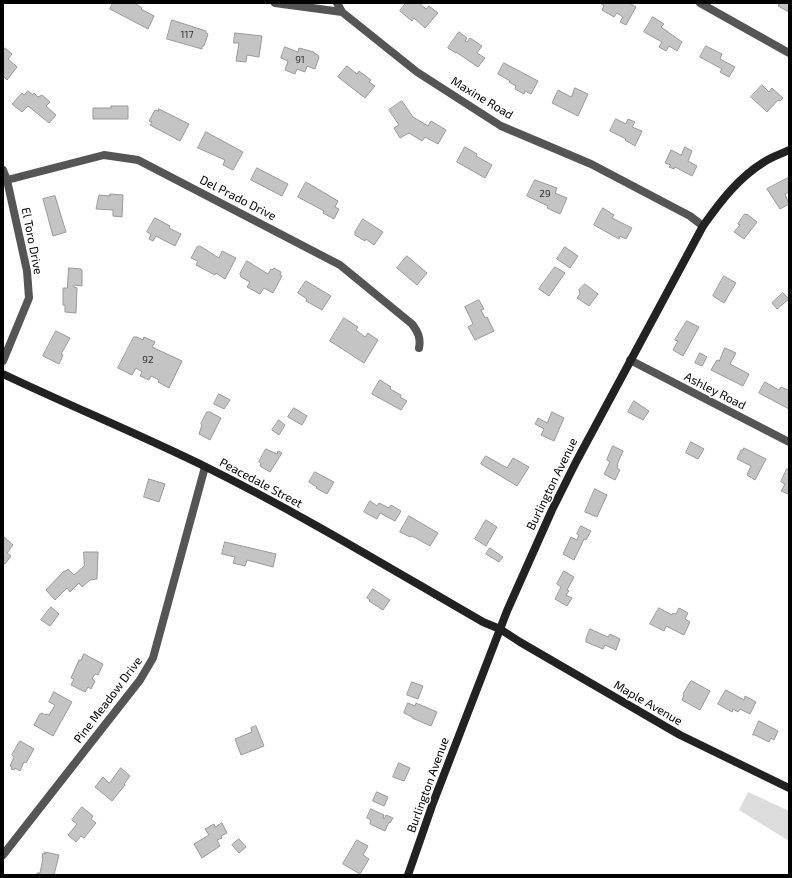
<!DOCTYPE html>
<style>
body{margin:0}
#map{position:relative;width:792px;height:878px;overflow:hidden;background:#fff;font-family:"Exo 2",sans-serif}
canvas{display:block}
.frame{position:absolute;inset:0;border:4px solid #000;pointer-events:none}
</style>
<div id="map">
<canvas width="792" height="878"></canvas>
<div class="frame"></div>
</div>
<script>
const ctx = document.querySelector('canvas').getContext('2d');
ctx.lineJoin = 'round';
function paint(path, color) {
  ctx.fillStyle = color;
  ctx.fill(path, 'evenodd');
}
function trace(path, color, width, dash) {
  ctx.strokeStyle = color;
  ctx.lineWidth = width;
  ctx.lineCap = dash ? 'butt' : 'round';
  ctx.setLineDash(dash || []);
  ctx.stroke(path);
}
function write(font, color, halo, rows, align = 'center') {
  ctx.font = font + ' "Exo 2",sans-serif';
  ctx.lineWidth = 3;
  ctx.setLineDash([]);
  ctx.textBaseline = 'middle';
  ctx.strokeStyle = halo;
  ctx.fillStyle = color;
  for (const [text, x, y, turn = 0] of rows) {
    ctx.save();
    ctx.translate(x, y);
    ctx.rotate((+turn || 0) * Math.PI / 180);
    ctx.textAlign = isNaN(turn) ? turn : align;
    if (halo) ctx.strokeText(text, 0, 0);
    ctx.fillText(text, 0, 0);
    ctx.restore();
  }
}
const green = new Path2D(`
 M748,792l41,19v30l-50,-31z`);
const building = new Path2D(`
 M113,3h23v1l6,4 -1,1 13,7 -6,13 -38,-20z
 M406,3h13l7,6 3,-3 9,7 -13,15 -11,-10 -2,3 -12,-10z
 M600,3h29l7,4 -10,18 -6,-3 3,-5 -6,-4 -3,4 -12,-7 2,-4z
 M777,3h12v9l-11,-6 1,-2z
 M653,17l11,7 -3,3 21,15 -5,9 -8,-5 -3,5 -7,-4 3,-5 -18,-10z
 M172,20l34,11v2l2,1 -4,12h-2v3l-35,-10z
 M459,32l8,6 -2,3 2,1 3,-4 12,8 -5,7 8,5 -7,9 -22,-15v1l-8,-5z
 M235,33l27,3 -3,21 -12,-2 -1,7 -10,-1 3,-18h-5z
 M706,46l16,8 -2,5 15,8 -6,10 -9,-5 2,-3 -22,-12z
 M285,47l13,5 1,-4 15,4v1l4,2 1,2 -4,12 -8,-3 -2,6 -8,-3 -2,5 -10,-4 3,-9 -7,-3z
 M5,48l7,6 -4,5 9,8 -10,13 -4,-4v-25z
 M504,63l34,18 -7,13 -6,-3 -1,3 -9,-5 1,-3 -7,-4 1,-1 -12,-7z
 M347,66l10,8 2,-3 12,9 -2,2 6,4 -10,12 -27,-21z
 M762,85l7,7 3,-4 11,10 -3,3 -2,-1 -11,12 -16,-15z
 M575,88l13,6 -10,22 -26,-13 6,-13 13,7z
 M28,91l5,4 1,-2 4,4 4,-2 8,7 -4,4 10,9 -7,8 -21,-17 -6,6 -10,-8 10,-11 2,2z
 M402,101l11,16 15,9 3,-5 15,9 -8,14 -13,-7 -3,4 -13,-8 -9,5 -6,-10 5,-3 -10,-15z
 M111,106h17v13h-35v-11h18z
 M159,109l30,15 -9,17 -30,-16 2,-3 -3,-1 6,-11 3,1z
 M616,119l10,5 2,-5 7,3 -3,5 10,4 -7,15 -10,-6 1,-1 -16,-8z
 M206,132l37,20 -10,18 -10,-5 2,-5 -27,-12z
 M465,147l12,7 -1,2 16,9 -7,13 -28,-16z
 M685,147l7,4 -4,10 9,5 -5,10 -17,-9 -1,2 -5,-2 2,-2 -6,-2 6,-13 10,5z
 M257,168l31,16 -6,12 -31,-16z
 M788,178l1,3v11l-4,2 4,10 -9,5 -13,-20z
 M535,180l22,8 -2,5 12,5 -7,16 -13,-6 1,-2 -21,-10z
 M306,182l32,19 -3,6 4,2 -5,10 -11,-6 1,-2 -26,-14z
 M110,194l13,1 -1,22 -9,-1v-6l-17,-1 3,-14 11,1z
 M55,196l11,36 -13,4 -10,-37z
 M603,208l11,7 -2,3 20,10 -6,11 -6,-3 -1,3 -25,-14z
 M745,214l1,1 1,-1 10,8 -13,17 -10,-7 6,-7 -2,-1z
 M155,218l15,8 -1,2 12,6 -6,12 -19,-10 -3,5 -4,-2 2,-5 -4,-2z
 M363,219l20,13 -9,13 -8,-6 -1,2 -10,-6v-3z
 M200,246l19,12 3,-7 14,7 -11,21 -9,-6 -1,2 -19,-10 2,-4 -7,-3 6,-11z
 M565,247l13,9 -8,12 -13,-9z
 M407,256l20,17 -10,12 -20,-17z
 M247,261l21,13 3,-5 1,1 2,-2 7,4 -1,3 2,1 -9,17 -9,-5 -4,6 -13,-7 3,-5 -9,-5 -1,-3z
 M555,267l10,6 -16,23 -10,-7z
 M69,268l12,1 1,1v16l-8,-1v2l3,1 -1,25 -11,-1v-7h-2v-17h4z
 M724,276l12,7 -12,20 -11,-7z
 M306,281l25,15 -9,14 -16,-9 1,-2 -9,-6z
 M585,284l13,10 -9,12 -12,-8 3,-4 -1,-4z
 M783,293l6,6 -12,10 -5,-6z
 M479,300l5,9 -3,1 4,8 2,-1 7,14 -19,9 -7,-13 5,-3 -8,-17z
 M344,318l14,9 -2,3 9,7 3,-4 10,7 -14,23 -34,-22z
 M687,321l12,6 -16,29 -10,-6 5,-9 -3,-1z
 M56,331l14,7 -9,16 2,1 -4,9 -16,-8z
 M134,337h3l6,3 1,-3 11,5 -3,5 30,14 -13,27 -11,-6 1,-2 -8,-4 -2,4 -9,-4 2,-4 -6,-4 -4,7 -14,-7z
 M725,348l11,5 -6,11 19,10 -6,12 -32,-16 6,-10 2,1z
 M700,353l7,4 -5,9 -7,-3z
 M380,380l11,7 -1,2 11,6 -1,2 7,4 -6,9 -29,-16z
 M765,382l14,8 2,-3 7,3 1,-1v20l-30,-16z
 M219,394l11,6 -6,9 -10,-5z
 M634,401l15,10 -6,9 -15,-8z
 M294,408l13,8 -5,9 -14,-8z
 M207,412h3l11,6 -11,22 -11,-6 3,-9 -1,-1z
 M552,412l12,6 -10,23 -13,-6 3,-6 -9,-5 3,-6 9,5z
 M279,420l6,5 -6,10 -7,-5z
 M691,442l13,7 -6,10 -12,-6z
 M613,446l10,5 -6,14h1l-1,3 3,2 -5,10 -11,-6 6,-12 -3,-2z
 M744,448l22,11 -11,21 -8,-5 4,-9 -14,-7 4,-9h2z
 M266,449l11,5 1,-3 4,2 -12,19 -10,-6 1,-3 -2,-1z
 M486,456l21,12 6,-10 16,9 -12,19 -36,-22z
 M787,469l2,1v22l-1,2 -7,-3 4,-7 -4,-2z
 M315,472l19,10 -7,12 -11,-6 1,-1 -8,-5z
 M149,479l16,5 -6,18 -15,-5z
 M595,489l12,6 -10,22 -12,-5z
 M370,501l7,5 2,-3 10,5 2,-3 10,6 -6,10 -15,-8 -3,6 -13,-7z
 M409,516l29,17 -8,13 -18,-10 -2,1 -10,-5z
 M486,520l11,7 -11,19 -11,-7z
 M581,526l10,5 -5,9 -2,-1 -10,21 -11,-6 8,-17 6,3 2,-5 -2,-1z
 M3,536l10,9 -6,8 4,3 -6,8 -2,-1z
 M225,542l51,12 -3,13 -26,-7 -2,6 -12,-3 2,-6 -13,-3z
 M490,548l13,9 -4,5 -13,-8z
 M84,552h14l-1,27 -7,1 -8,7 -3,-4 -9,9 -3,-4 -12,12 -9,-10 18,-19h2l2,-2 6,6 10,-9z
 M564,571l10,6 -7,13 2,1 -3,4 6,3 -5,8 -12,-7 6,-12 -4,-3z
 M373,589l17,11 -7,10 -14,-9 1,-1 -3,-2z
 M51,607l8,7 -9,12 -9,-6z
 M659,608l13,7 1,-2 3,1 3,-6 9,5 -3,6 5,3 -6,13 -18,-9 -2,5 -14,-7z
 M590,629l18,8 2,-3 10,5 -4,11 -11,-5 -2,4 -17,-7v-3z
 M84,654l19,10 -5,11 -3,-1 -3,5 3,2 -4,8 -3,-2 -3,5 -14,-7 3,-6 -3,-1 8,-18h2z
 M692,681l18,10 -10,19 -18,-10 2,-5 -1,-1 7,-12z
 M412,682l11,4 -5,13 -11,-4z
 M726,690l18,10 1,-4 11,6 -6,12 -10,-5 -2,3 -5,-3 -1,3 -14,-8z
 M54,692l18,10 -19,34 -19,-11 6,-11 2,-1 3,2 1,-1 3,1 6,-10 -6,-3z
 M408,703l7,3 1,-3 21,9 -6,14 -19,-8v-1l-8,-4z
 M759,721l19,10 -4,9 -3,-2 -2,4 -14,-7h-2z
 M256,726l8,20 -23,9 -6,-16 17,-7 -1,-4z
 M20,741l14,8 -8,14 -2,-1 -4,9 -5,-3 -1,2 -3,-1 1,-2 -2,-1 4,-9 -2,-2z
 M399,763l11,5 -6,13 -11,-4z
 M121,768l9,8 -6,8 1,1 -13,16 -17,-14 8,-10 6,6z
 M377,792l11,5 -4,9 -11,-5z
 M82,807l11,9 -2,3 5,4 -12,15 -3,-2 -5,6 -8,-7 9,-11 -5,-4z
 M371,809l13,6 -1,3 1,1 2,-4 7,3 -3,5 -1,-1 -4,9 -15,-7 1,-4 -4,-2z
 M222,823l5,10 -6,3 1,2 -5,2 3,6 -18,12 -8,-14 15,-9 -4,-6 9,-5 1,3z
 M239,839l7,8 -7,6 -7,-8z
 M357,840l11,6 -5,9 6,4 -9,15 -17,-10z
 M45,852l14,3 -5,20h-18l1,-2h3l3,-15h-1l1,-5 2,1z`);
const street = new Path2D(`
 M275,3l67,9 75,60 84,54 90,38 99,52 13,10
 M337,3l5,9
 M700,3l89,50
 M3,170l4,10 20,91 2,27 -26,63
 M7,180l97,-25 34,5 202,105 72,59c6,8 9,14 7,24
 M630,360l159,82
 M3,855l137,-175 13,-22 52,-191`);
const secondary = new Path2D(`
 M3,374c67,32 136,60 203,93 95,47 185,102 277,155l17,7 20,13 160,93 109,53
 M408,875l25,-72 74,-192 45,-101 24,-48 127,-236c17,-24 35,-48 61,-64 7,-5 17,-8 25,-12`);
const numberNames = [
 ["117",187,35],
 ["91",300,60],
 ["29",545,194],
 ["92",148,360]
];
const streetNames = [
 ["Maxine Road",482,98,31],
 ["Del Prado Drive",238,198,27],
 ["El Toro Drive",32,241,79],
 ["Ashley Road",715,391,27],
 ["Peacedale Street",261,483,28],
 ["Burlington Avenue",552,484,-64],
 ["Pine Meadow Drive",108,700,-53],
 ["Maple Avenue",648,703,30],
 ["Burlington Avenue",428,785,-70]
];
paint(green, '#dcdcdc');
paint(building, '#c4c4c4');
trace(building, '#999', 1);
trace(street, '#555', 8);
trace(secondary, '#222', 8);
write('10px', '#313131', null, numberNames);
write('12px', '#000', '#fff', streetNames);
</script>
